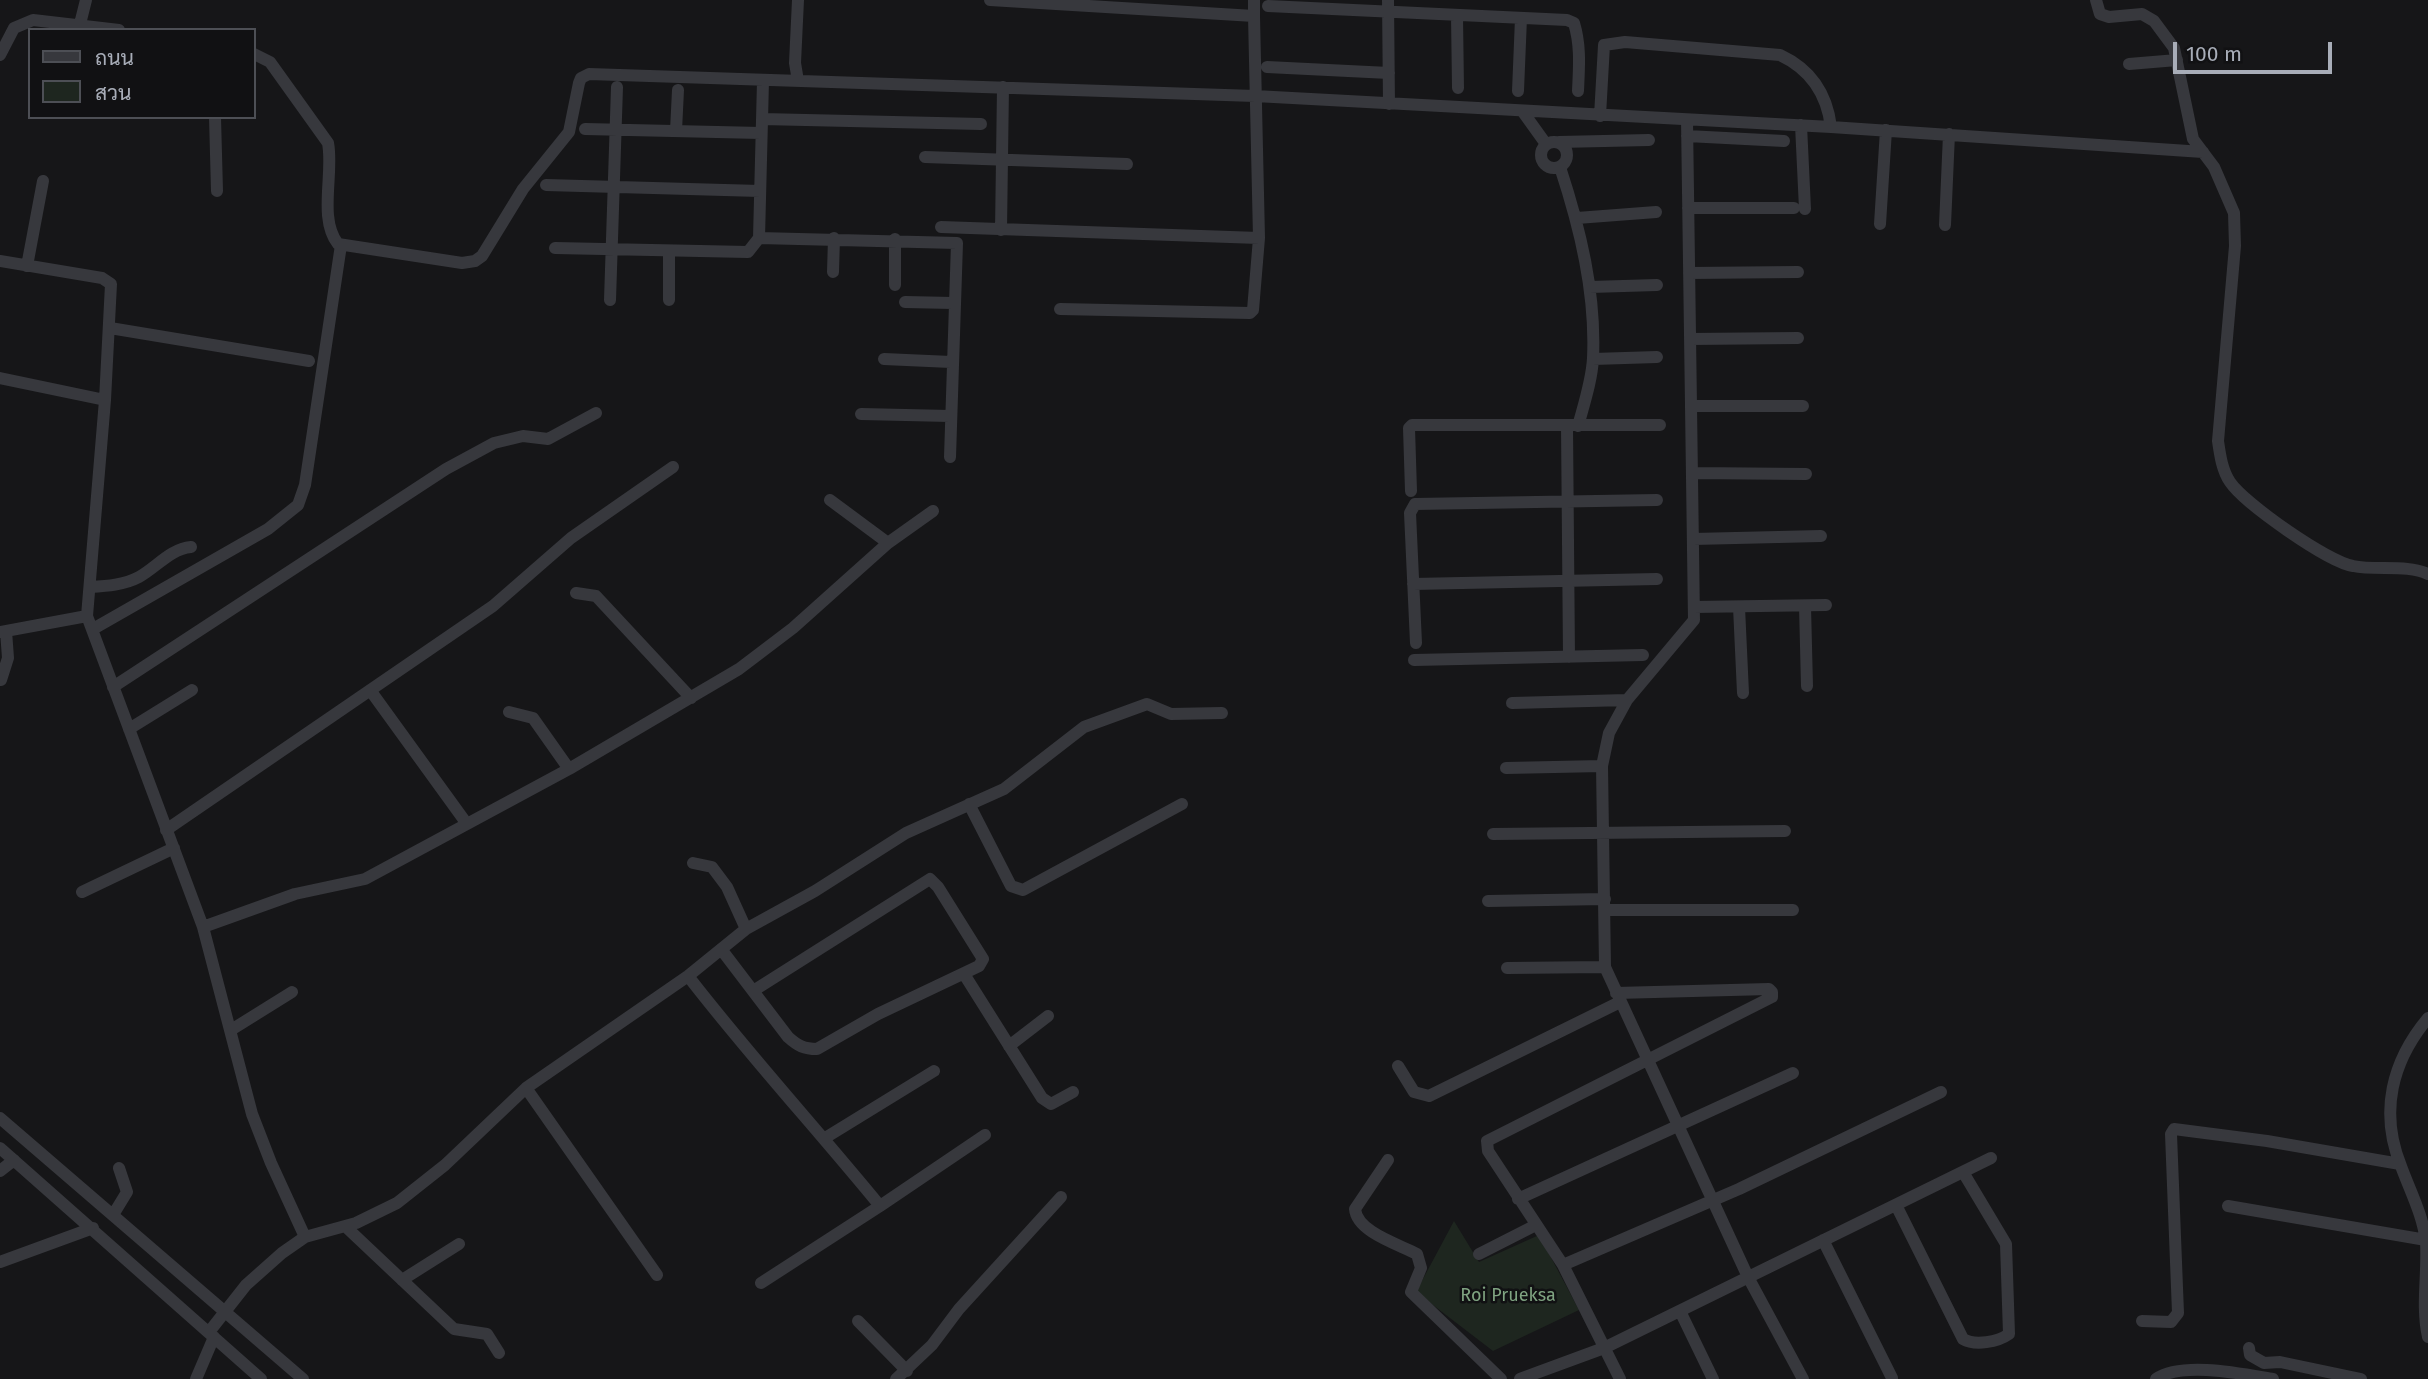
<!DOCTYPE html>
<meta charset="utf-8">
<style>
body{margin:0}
#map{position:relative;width:2428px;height:1379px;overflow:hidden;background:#161618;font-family:"Fira Sans",Sarabun,sans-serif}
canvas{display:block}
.legend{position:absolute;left:28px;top:28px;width:228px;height:91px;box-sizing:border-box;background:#111113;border:2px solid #4d4f55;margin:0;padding:9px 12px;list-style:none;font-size:21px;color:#a8adb8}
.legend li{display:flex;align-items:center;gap:14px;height:35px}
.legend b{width:35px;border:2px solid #4d4f55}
.scale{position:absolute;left:2173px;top:42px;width:159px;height:32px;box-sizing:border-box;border:4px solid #a8adb8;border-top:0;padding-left:9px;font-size:21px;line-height:24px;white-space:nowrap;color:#a8adb8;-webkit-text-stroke:5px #111113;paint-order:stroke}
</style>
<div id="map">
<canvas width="2428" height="1379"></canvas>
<ul class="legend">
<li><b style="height:9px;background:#37383d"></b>ถนน</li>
<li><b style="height:19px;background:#1e261f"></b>สวน</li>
</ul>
<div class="scale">100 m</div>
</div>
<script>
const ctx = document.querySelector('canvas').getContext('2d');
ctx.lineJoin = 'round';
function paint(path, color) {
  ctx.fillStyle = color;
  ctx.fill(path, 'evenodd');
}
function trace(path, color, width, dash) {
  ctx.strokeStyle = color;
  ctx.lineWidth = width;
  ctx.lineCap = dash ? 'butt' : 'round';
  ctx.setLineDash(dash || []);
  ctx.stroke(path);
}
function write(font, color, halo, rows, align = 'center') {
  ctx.font = font + ' "Fira Sans",sans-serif';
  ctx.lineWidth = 5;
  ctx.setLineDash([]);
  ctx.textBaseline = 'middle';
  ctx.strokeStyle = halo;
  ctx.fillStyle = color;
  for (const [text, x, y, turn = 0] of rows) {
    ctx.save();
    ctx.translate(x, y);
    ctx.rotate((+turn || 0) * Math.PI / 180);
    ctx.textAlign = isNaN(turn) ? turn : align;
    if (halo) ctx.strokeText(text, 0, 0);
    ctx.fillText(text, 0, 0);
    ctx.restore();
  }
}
const green = new Path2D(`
 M1454,1221l25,41 60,-27 40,75 -86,41 -77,-59z`);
const minor = new Path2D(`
 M798,0l-3,63 3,18
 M990,0l264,16 5,222 -6,72 -3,3 -190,-4
 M1254,0v16
 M1388,0l1,104
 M2096,0l4,14 9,3 33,-3 12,7 20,27 19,91 21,28 20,46 1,33 -17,195c2,14 4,29 12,41 15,22 98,80 123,84 23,5 54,-2 75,8
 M1268,6l299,14 7,3c7,23 5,45 4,68
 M1457,16l1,72
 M80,24l6,-24
 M254,54l16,8 58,81c6,30 -10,76 10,101l124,19 13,-2 7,-5 41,-67 46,-57 10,-49 2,-5 8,-4 666,22 576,31 372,25
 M0,55l14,-27 19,-8 86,10
 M2129,64l48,-4
 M1267,67l122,6
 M1518,91l3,-73
 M1523,112l23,32
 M1600,116l4,-71 21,-3 155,13c30,14 47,39 51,72
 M215,117l2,74
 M762,119l219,5
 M1687,120l7,500 -67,80 -18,33 -7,33 3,201 143,310 55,102
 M1801,125l4,84
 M585,129l176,4
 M676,131l2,-41
 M1687,136l97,5
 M1541 155a13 13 0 1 1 26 0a13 13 0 1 1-26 0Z
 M1559,142l90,-2
 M925,157l202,7
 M1560,167c20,61 36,126 33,191 -1,22 -9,46 -15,68
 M546,185l214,6
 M1688,208h106
 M1577,218l79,-6
 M1880,224l6,-94
 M1945,225l4,-91
 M941,227l318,11
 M1001,230l2,-143
 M759,238l198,5 -7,214
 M555,248l193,4 11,-14 4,-157
 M0,261l102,17 9,6 -6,116 -18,216 116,311 49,187 19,49 34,74
 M27,266l16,-85
 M833,272l1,-34
 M1689,273l109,-1
 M895,285v-46
 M1590,287l67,-2
 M610,300l7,-213
 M669,300v-48
 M905,302l48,1
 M110,328l199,33
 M1690,339l108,-1
 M884,359l67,3
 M1593,359l64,-2
 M0,378l105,22
 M1691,406h112
 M861,414l89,2
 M1567,426l2,231
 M1692,473l114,1
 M1411,491l-2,-63 3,-3h248
 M830,500l58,43
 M1693,539l128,-3
 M1413,584l244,-5
 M90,587c17,-1 34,-2 49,-10 18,-10 31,-28 52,-30
 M576,593l20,3 95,102
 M1805,606l2,80
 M1694,607l132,-2
 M1739,607l4,86
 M93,629l175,-100 30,-24 7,-20 36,-240
 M0,632l87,-16
 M1416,643l-6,-130 5,-9 242,-4
 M1414,660l229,-5
 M1,680l7,-22 -2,-27
 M113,687l333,-218 48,-26 29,-7 25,3 48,-26
 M370,690l97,134
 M1512,703l115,-3
 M509,712l24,6 36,51
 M129,729l63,-39
 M1506,768l96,-2
 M969,804l42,82 12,4 159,-86
 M166,830l327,-224 78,-68 102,-71
 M1493,834l292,-3
 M693,863l19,4 15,20 19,42
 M82,892l92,-44
 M1488,901l117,-2
 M1605,910h188
 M203,927l92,-33 70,-15 204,-110 170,-100 54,-41 95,-85 45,-32
 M721,949l67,88c10,9 16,12 29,12l61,-35 101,-48 4,-7 -45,-72 -8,-8 -177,112
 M1507,968l98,-1
 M964,974l78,124 9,6 22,-12
 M688,976c61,79 129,153 192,230l-119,77
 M1616,993l153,-4 3,3v5l-285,144 1,10 75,114 57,114
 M2428,1018c-36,43 -49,94 -27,148 9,25 22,49 25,76 2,31 -5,64 2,95
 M231,1030l61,-38
 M1009,1046l39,-30
 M1398,1066l16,26 15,4 191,-94
 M526,1088l131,187
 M0,1118l303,261
 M825,1138l109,-67
 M0,1148l261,231
 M1388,1160l-33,49c2,23 43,35 62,45l4,14 -10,24 90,87
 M0,1171l14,-11
 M1518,1199l275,-126
 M1896,1205l67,134c12,7 35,3 46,-5l-3,-90 -43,-72
 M880,1206l105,-71
 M2228,1206l198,34
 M113,1215l14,-23 -8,-24
 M346,1227l108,102 33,5 12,19
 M1823,1240l69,138
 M1479,1254l57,-29
 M0,1262l93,-34
 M1563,1265l176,-76 202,-97
 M402,1280l57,-36
 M1680,1311l33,68
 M858,1321l49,50
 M2142,1321l29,1 7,-9 -7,-179 3,-5 93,12 133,23
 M209,1332l37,-47 36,-32 23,-16 51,-14 41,-20 48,-38 81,-77 162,-112 58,-47 69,-38 91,-58 98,-44 80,-62 63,-23 24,10 51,-1
 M2249,1348l1,7 14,8 16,-1 81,17
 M196,1379l18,-42
 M896,1379l36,-34 27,-36 102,-112
 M1520,1379l84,-31 387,-190
 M2156,1379c26,-18 87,-5 117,0`);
const parkNames = [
 ["Roi Prueksa",1508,1296]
];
paint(green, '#1e261f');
trace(minor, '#37383d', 12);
write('18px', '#7fa381', '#111113', parkNames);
</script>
